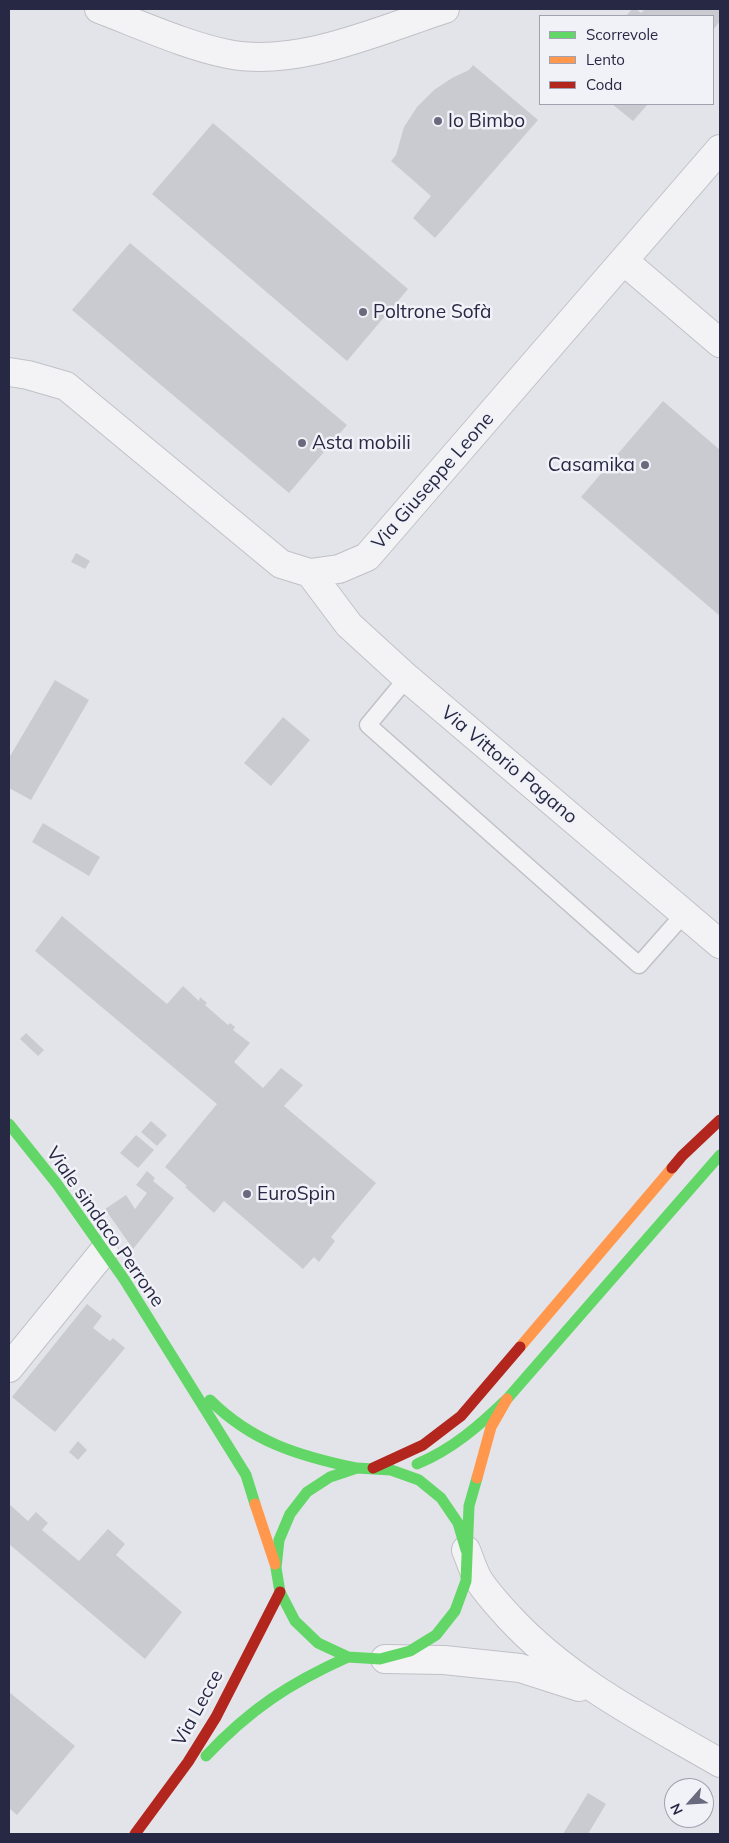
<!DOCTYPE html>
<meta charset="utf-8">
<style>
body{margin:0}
#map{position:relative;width:729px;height:1843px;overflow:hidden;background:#e3e4e9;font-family:Mulish,sans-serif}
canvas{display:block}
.frame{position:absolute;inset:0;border:10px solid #272944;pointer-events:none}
.legend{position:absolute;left:539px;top:15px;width:175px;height:90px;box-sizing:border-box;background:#f1f2f8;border:1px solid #a0a2b0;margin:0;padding:6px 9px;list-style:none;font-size:15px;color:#272944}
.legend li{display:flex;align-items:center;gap:10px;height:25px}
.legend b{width:25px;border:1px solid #a0a2b0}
.north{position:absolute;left:664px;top:1778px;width:50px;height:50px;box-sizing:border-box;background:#f1f2f8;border:1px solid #a0a2b0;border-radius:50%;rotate:244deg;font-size:14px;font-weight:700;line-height:20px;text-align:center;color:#272944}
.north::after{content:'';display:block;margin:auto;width:18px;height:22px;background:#696a7e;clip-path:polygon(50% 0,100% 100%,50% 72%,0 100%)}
</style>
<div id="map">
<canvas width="729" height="1843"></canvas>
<div class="frame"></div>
<ul class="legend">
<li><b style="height:6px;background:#63d668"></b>Scorrevole</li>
<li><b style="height:6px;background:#ff974d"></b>Lento</li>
<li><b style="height:6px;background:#b3261e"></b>Coda</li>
</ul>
<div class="north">N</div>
</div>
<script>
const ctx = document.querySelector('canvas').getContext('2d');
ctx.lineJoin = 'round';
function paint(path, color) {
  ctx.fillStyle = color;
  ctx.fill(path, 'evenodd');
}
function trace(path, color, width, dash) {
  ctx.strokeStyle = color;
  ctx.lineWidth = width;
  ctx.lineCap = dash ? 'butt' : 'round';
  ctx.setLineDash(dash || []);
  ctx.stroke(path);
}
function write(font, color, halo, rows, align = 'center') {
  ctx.font = font + ' Mulish,sans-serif';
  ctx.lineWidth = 5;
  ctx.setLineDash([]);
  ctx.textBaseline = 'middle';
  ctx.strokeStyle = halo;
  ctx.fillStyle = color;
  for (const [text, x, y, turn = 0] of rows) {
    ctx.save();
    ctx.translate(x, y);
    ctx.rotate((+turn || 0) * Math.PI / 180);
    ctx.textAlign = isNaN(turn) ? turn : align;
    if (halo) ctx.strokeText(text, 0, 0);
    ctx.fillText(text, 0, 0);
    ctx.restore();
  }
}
const building = new Path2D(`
 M632,9h4l5,4 4,-4h75v12l-7,9v-14h-87z
 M473,65l65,55 -103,118 -22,-20 18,-22 -40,-35 5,-6 8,-28 13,-20 17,-17 18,-12 17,-8z
 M612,104h36l-15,17z
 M213,123l195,166 -61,72 -195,-167z
 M130,243l217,182 -58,68 -217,-183z
 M663,401l57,49v166l-139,-119z
 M76,553l14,8 -5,8 -14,-7z
 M55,680l34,20 -58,100 -22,-12v-30l5,3 -5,-3z
 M283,717l27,23 -39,46 -27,-23z
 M43,823l57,34 -11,19 -57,-34z
 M62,916l105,88 16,-18 16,15 1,-4 7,6 -2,2 23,20 2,-2 5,4 -2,3 17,13 -16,19 29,26 18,-20 22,17 -19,21 92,77 -45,54 4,4 -16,21 -5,-5 -11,12 -79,-68 -10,12 -29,-26 2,-1 -22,-19 52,-63 -182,-153z
 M26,1033l18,17 -6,6 -18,-17z
 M151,1121l16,14 -10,11 -16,-14z
 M136,1135l18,15 -16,18 -18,-15z
 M147,1171l8,7 -2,3 21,17 -41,51 -28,-40 21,-14 9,14 12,-16 -11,-8z
 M87,1304l15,12 -9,12 17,13 3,-3 12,10 -70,84 -43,-35z
 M78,1441l9,9 -9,10 -9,-8z
 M9,1504l19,17 8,-9 12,11 -6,7 37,31 29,-32 17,15 -9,11 66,57 -37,47 -136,-115z
 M9,1692l66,54 -58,69 -8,-7z
 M588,1793l18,11 -18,30h-25z`);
const lane = new Path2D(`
 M407,678l-39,47 271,240 45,-51`);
const street = new Path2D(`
 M99,9c40,15 88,37 129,45 69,14 152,-24 217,-45
 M624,261l96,82
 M9,372l19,3 38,11 215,178 29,9 29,-4 28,-12 353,-408
 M310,573l39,52 58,53 313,266
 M9,1368l95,-117
 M466,1550c4,10 7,20 12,29 8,13 20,26 31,38 59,64 137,103 211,146
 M385,1659l59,1 76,8 59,19`);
const fast = new Path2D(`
 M9,1124l48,60 67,95 122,196 9,29
 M210,1400c42,42 89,56 146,68
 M417,1464c36,-15 63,-39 90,-65l213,-244
 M466,1550l-8,-27 -17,-25 -22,-18 -28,-10 -34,-2 -27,9 -23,15 -17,22 -11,26 -3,28 4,24 15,29 23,22 30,14 32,2 30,-8 26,-16 19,-24 11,-30 3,-75 8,-28
 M206,1756c44,-47 84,-73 142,-99`);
const slow = new Path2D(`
 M520,1347l152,-179
 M477,1478l14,-51 16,-28
 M255,1504l20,60`);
const jam = new Path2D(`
 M672,1168l10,-12 38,-36
 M373,1468l50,-23 38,-29 59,-69
 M135,1834l53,-72 28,-45 64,-125`);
const markers = [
 [438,121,5,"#696a7e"],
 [363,312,5,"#696a7e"],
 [302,443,5,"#696a7e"],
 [645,465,5,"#696a7e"],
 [247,1194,5,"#696a7e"]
];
const poiNames = [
 ["Io Bimbo",448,121],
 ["Poltrone Sofà",373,312],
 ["Asta mobili",312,443],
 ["Casamika",635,465,"right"],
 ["EuroSpin",257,1194]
];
const streetNames = [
 ["Via Giuseppe Leone",433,481,-49],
 ["Via Vittorio Pagano",509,765,40],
 ["Viale sindaco Perrone",105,1227,55],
 ["Via Lecce",198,1708,-61]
];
paint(building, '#cacbd1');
trace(lane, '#c0c1c7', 19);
trace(street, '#c0c1c7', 30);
trace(lane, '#f3f3f5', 16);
trace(street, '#f3f3f5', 28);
trace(fast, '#63d668', 11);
trace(slow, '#ff974d', 11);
trace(jam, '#b3261e', 11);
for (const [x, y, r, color] of markers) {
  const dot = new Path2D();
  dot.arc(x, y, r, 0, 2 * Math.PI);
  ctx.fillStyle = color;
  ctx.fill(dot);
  trace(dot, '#f1f2f8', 2);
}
write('19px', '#272944', '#f1f2f8', poiNames, 'left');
write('19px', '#272944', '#f1f2f8', streetNames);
</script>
